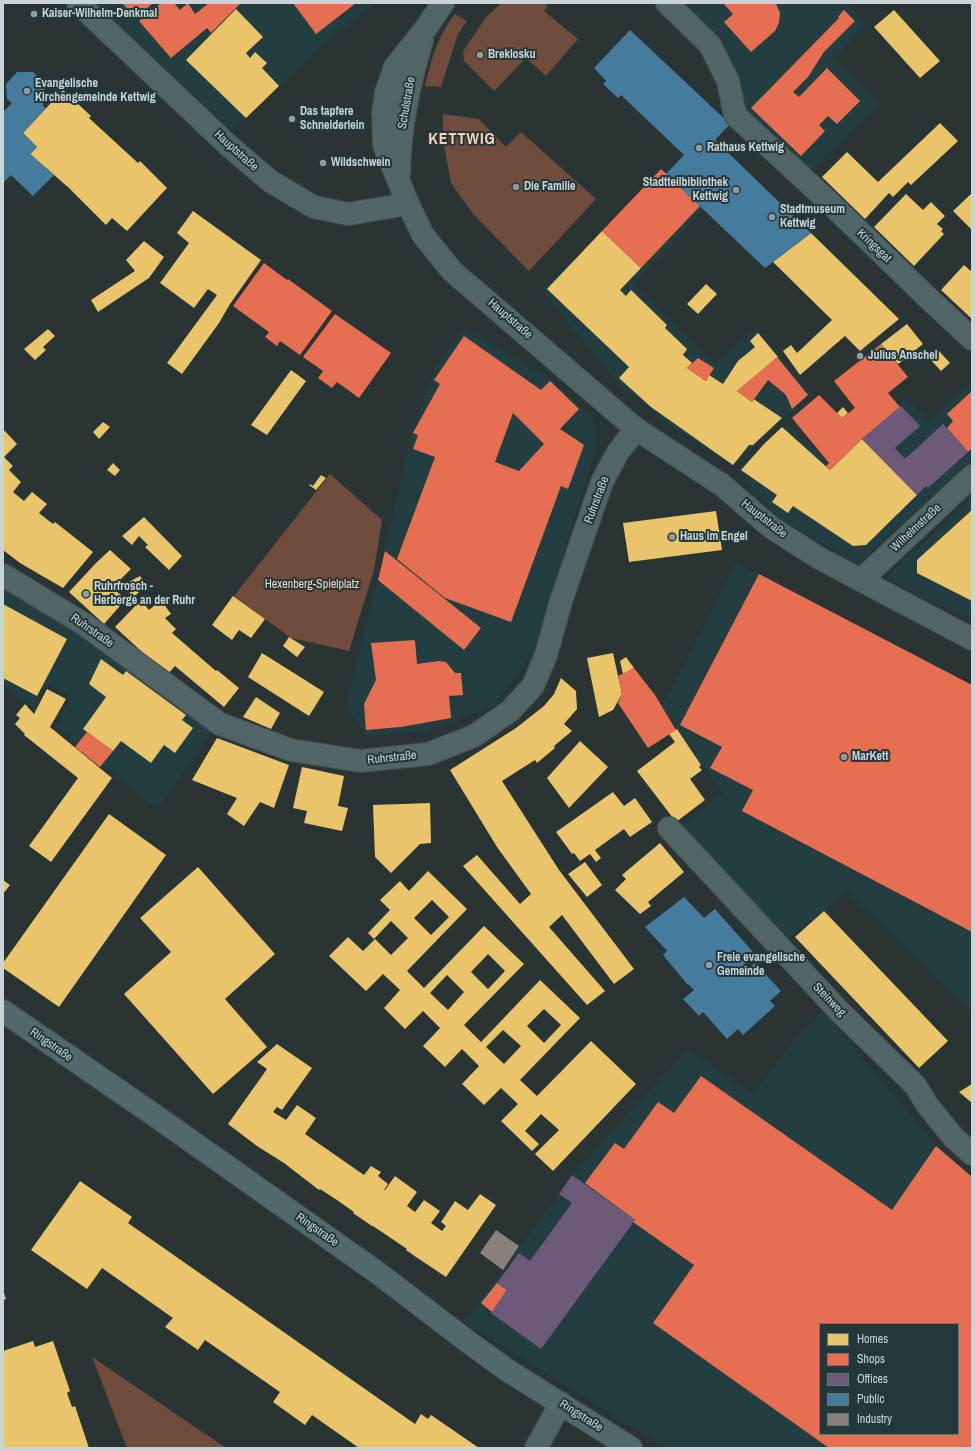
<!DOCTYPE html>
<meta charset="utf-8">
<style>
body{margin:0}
#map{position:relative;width:975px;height:1451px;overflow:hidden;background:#293435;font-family:"Archivo Narrow",sans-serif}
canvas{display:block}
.frame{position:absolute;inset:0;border:4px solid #c9d4d6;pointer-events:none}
.legend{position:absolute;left:819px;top:1323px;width:140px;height:112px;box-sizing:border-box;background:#24383a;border:1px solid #667678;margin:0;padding:5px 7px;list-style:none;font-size:12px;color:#c9d4d6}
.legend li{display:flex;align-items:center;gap:8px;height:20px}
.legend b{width:20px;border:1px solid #667678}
</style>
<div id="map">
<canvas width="975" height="1451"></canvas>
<div class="frame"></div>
<ul class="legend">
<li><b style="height:11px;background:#e9c46a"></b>Homes</li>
<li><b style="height:11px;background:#e76f51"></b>Shops</li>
<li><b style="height:11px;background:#6d597a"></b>Offices</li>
<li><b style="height:11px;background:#457b9d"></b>Public</li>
<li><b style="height:11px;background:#8a817c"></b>Industry</li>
</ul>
</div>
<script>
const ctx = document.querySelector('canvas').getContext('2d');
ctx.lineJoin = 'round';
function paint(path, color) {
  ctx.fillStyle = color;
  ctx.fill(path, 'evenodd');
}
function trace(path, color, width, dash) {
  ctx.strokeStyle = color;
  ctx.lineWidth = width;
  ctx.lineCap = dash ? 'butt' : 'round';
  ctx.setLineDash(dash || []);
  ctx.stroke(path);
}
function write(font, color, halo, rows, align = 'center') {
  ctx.font = font + ' "Archivo Narrow",sans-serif';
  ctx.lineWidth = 4;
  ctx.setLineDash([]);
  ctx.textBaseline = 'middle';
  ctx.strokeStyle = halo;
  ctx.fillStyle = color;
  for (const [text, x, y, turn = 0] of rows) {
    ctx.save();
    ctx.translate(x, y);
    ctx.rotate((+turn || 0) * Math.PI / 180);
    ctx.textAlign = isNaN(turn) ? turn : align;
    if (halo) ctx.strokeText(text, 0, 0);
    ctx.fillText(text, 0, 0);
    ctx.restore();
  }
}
const built = new Path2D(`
 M95,3h279l-46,37 -96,90z
 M685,3h161l20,20 -31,36 45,45 -68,66 -74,-58 -19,-72z
 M666,174l38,35 -72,76 83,79 42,-36 54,66 -78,72 -63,-41 -55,-45 -73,-90z
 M464,328l87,51 42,40 3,28 -62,204 -39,54 -69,26 -59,5 -21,-29 39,-156 27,-119 24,-66z
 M972,382v77l-114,105 -79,-46 -42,-48 51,-45 40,38 79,-65 21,23z
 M972,497v125l-86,-44z
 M736,563l236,122v327l-125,-121 -60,49 -106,-113 41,-33 -60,-87z
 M3,582l80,51 131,96 -57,81 -101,-83 15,-30 -24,-13 -14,24 -30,-22z
 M823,1011l113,134 36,30v273h-307l-201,-126 112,-151 111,-122 66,45 44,-58zM820,1324h138v110h-138z`);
const green = new Path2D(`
 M502,3h47l-5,8 34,28 -32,37 -20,-18 -32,33 -30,-30 -1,-10 24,-35z
 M455,14l12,7 -9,13 -17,53 -16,-1c7,-28 12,-49 30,-72z
 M443,114l36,5 27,28 15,-15 75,67 -67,72 -56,-57 -22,-31 -8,-43z
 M330,474l52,46 -8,50 -25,81 -58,-13 -57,-42z
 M92,1357l134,91h-99z`);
const homes = new Path2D(`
 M236,9l27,28 -17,16 4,5 5,-6 12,11 -5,5 17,18 -33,32 -60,-58z
 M894,10l46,51 -20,17 -46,-51z
 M63,90l28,26 -2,2 49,45 2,-2 27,27 -40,43 -15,-13 -6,7 -37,-37 -39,-34 7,-7 -14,-14z
 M940,123l18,18 -47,44 -3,-3 -15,15 -4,-4 -24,26 -43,-42 25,-25 31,30z
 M972,193v37l-19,-19z
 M906,194l17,16 8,-8 14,14 -8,8 6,5 -2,2 3,3 -30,32 -40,-39z
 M193,211l68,49 -31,44 -11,19 -37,51 -15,-11 50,-68 -9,-6 -14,19 -34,-25 29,-40 -12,-10z
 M602,231l39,37 -21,22 6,6 5,-6 36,35 -2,3 22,21 -4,6 9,8 -5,5 19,13 3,-6 14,9 15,-23 17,-14 -5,-6 8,-8 20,24 -41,34 15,11 2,-3 1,1 27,18 -29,27h-4l-16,20 -82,-58 -32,-29 10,-11 -82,-78z
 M811,233l88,86 -39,32 -15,-15 -45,39 -17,-24 8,-6 6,8 35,-33 -59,-58z
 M144,241l20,16 -15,21 -51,34 -7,-12 44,-29 -9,-11z
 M964,265l8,7v47l-31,-29z
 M706,284l11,10 -19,20 -11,-10z
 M907,324l16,20 -25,20 -17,-20z
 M48,329l7,7 -12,11 3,3 -11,10 -11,-11z
 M938,350l12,13 -9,8 -13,-14z
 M291,370l15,11 -39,54 -16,-10z
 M843,407l5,6 -6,5 -5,-5z
 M103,422l7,5 -11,12 -6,-7z
 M782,427l48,43 32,-31 55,56 -51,50 -13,1 -60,-40 -5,7 -16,-11 5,-7 -36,-25 23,-26z
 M5,431l12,13 -13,13 9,9 -4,4 12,12 -8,10 11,9 8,-9 15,12 -8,9 14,11 2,-2 38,30 -30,36 -43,-25 -17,-13v-118z
 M113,463l7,7 -5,6 -8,-6z
 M321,475l5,3 -10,12 -7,-5 1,-1 3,2z
 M972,510v91l-55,-28v-13z
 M716,511l6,39 -93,12 -6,-39z
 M144,517l38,39 -13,14 -24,-23 3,-2 -9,-9 -7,9 -10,-9z
 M110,550l21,19 -19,19 14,11 -22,25 -35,-32 28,-30z
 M140,576l6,9 -13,13 -4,-4 3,-4 -5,-7z
 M233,596l32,23 -14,19 -12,-8 -7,10 -20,-15z
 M141,600l8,10 12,-10 10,14 -6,4 11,11 -4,4 44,38 1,-1 22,18 -15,19 -49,-41 -8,9 -52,-48z
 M3,604l64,35 -30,57 -34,-18z
 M289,637l16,10 -8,10 -14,-11z
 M262,653l62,39 -15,24 -61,-39z
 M613,653l9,41 -9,16 -14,7 -12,-59z
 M626,657l8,11 -11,6 -3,-13z
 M101,659l22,16 3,-4 60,44 -4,5 11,8 -18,25 -11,-8 -13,18 -30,-22 -8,10 -30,-22 23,-32 -17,-13z
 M561,678l15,13 1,18 -13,15 8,7 -18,15 1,2 -18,15 -2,-3 -33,21 57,89 75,99 -20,15 -52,-69 -13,12 56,64 -18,14 -124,-139 14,-11 43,49 11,-10 -34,-47 -47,-77 66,-42 28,-22 10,-12z
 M47,689l19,10 -16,28 62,51 -61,84 -22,-16 49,-68 -54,-43 1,-1 -10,-10 5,-6 -4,-3 9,-11 9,10z
 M256,697l24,16 -9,16 -28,-12z
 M677,729l24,36 -2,2 3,3 -12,9 15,21 -29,22 -39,-51 38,-29 -6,-8z
 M217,738l72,27 -15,43 -14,-6 -16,24 -17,-12 10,-16 -45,-18z
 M580,741l28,26 -39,41 -22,-30z
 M302,767l42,9 -6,30 10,2 -6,23 -38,-8 3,-12 -14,-3z
 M613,792l11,14 11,-8 17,24 -22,15 -6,-8 -29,21 6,8 -5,4 -6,-8 -10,7 -6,-8 -2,1 -16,-22z
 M430,803l1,40 -11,1 -29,29 -16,-16 -2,-52z
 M109,814l57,41 -107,152 -56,-39v-5z
 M660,843l24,29 -36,30 3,4 -11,8 -25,-24 11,-11 -4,-4z
 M585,862l17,23 -15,12 -19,-23z
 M198,867l77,87 -50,45 42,48 -54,47 -89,-100 47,-42 -31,-34z
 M428,871l39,38 -60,62 17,17 60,-62 40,38 -60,61 17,17 59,-62 40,38 -60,62 17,16 54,-55 45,43 -83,87 -18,-17 24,-24 -18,-16 -16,17 14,13 -7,7 -31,-30 17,-17 -17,-16 -17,17 -22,-21 17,-18 -17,-17 -17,18 -22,-21 17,-18 -17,-17 -18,18 -21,-21 16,-18 -17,-16 -17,17 -37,-35 19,-19 15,14 12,-12 16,16 17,-17 -17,-17 -17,18 -6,-6 22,-23 -10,-10 20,-19 9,10zM432,900l17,17 -18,18 -17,-17zM488,954l17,17 -17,18 -17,-17zM447,975l17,17 -16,18 -18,-17zM544,1009l17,16 -17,18 -17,-17zM503,1030l18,16 -17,18 -18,-17z
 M3,880l7,5 -7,9z
 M824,911l124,130 -29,27 -124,-131z
 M277,1044l35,24 -30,42 -5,-3 -4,5 5,3 8,5 11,-15 19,13 -11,16 59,41 7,-9 10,6 -3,4 10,8 -4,6h1l10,-14 22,16 -10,14 8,6 9,-12 16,11 -9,12 11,8 4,-5 -5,-4 14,-21 13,9 12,-16 16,11 -50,72 -30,-20 -10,-7 1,-1 -34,-23h-1l-19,-13 1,-1 -17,-12 -17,-11 -1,1 -35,-27 -27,-17 -29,-22 39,-55 -10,-7z
 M972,1084v19l-13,-11z
 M80,1181l52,36 -4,6 287,201 6,-10 7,5 3,-4 48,33h-120l-47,-33 -7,10 -32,-23 7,-10 -75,-52 -7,10 -33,-23 8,-9 -71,-50 -15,21 -56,-39z
 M3,1290l3,9 -3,1z
 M33,1341l2,6 18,-6 17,50 -3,2 5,14 3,-1 14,42h-86v-97z`);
const shops = new Path2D(`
 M122,3h31l-17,15z
 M161,3h13l6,7 8,-7 7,11 14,-11h32l-30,30 -4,-5 -36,30 -32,-37z
 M293,3h63l-40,31z
 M723,3h54l-1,1 4,9 -1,10 -4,8 -24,21 -27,-30 9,-8z
 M844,10l11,11 -31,31 -16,25 -15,15 6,5 28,-29 33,33 -23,23 -9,-8 -9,9 6,6 -24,25 -50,-48 88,-90 -1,-1z
 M661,169l39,37 -59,62 -39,-37z
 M264,263l23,17 1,-1 44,32 -32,44 -20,-14 -3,5 -12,-9 4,-5 -36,-26z
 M335,314l56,39 -32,45 -22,-16 -5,6 -14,-10 5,-7 -20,-14z
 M464,336l77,54 9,-9 29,28 -19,20 24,16 -16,44 -7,-3 -50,136 -66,-24 -48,-39 38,-102 -22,-8 5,-14 -5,-2 27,-49 -6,-4zM513,413l31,31 -25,27 -24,-9z
 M881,344l27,33 -20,16 12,14 -38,32 -32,31 -4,-4 3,-3 -37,-45 27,-23 23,23 13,-10 -21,-27z
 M777,357l31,38 -16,14 -6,-14 -18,-15 -16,22 -15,-11z
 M698,358l16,10 -8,13 -19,-13z
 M972,391v57l-4,4 -21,-24 6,-7 -6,-7z
 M385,551l96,77 -17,22 -86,-70z
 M759,574l213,111v247l-230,-121 11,-21 -43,-22 12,-21 -42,-22z
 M415,640l2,24 22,-3 7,1 9,11h6l2,22 -14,1 2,22 -50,9 -35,3 -2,-26 12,-24 -5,-37z
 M634,668l21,27 21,35 -28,18 -30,-45 4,-9 -4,-18z
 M87,732l26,19 -13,16 -25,-20z
 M701,1076l191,134 44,-64 36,31v271h-143l-176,-125 41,-58 -61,-43 2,-2 -50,-37 30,-40 9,6 34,-47 16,11zM820,1324h138v110h-138z
 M497,1283l10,7 -15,22 -11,-9z`);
const offices = new Path2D(`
 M901,406l19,20 -25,22 10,11 38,-35 25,28 -40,36 -2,-2 -9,9 -55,-56z
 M572,1175l63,45 -94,129 -50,-36 16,-23 -10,-7 22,-30 11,8 42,-58 -13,-9z`);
const public = new Path2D(`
 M630,30l100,94 -15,16 96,93 -46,35 -99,-94 18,-19 -63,-60 -3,3 -15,-14 3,-3 -12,-13z
 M17,72h16l11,10 1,16 -2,2v6l3,2 -23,25 14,14 -7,7 24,21 -21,21 -22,-21 -8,8v-71l9,-9 -5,-4 -1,-15z
 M684,897l20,21 11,-9 38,43 -10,9 6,7 6,-5 26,28 -11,10 5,5 -32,29 -5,-6 -11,10 -24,-27 -4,4 -16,-17 11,-9 -6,-6h-1l-24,-29 4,-4 -22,-24z`);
const industry = new Path2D(`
 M496,1230l23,16 -16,24 -23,-17z`);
const street = new Path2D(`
 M78,3l150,142 42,36 44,26 34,7 60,-10
 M443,3l-17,25 -31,39 -9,26 -3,20 1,32 24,59 15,31 29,36 184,158 86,56 50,43 47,30 153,81
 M667,3l43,42 18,36 7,34 95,88 98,95 44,41
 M399,173c1,-47 10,-88 23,-133
 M3,575l81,49 136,100 71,26 69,11 68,-7 46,-18 36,-25 23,-25 13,-31 15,-54 41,-119 16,-30 18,-23
 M861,580l111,-104
 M669,828l172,185 74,72 13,21 26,32 18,16
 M536,1448l25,-45`);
const secondary = new Path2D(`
 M3,1011l154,106 221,156 89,68 40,29 124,78`);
const markers = [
 [34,14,4,"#919c9e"],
 [480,55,4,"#919c9e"],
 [27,91,4,"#919c9e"],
 [292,119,4,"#919c9e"],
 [699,148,4,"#919c9e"],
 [323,163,4,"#919c9e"],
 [516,187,4,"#919c9e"],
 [736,190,4,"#919c9e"],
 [772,217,4,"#919c9e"],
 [860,356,4,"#919c9e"],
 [672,537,4,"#919c9e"],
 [86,594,4,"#919c9e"],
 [844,757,4,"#919c9e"],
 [709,965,4,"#919c9e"]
];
const poiNames = [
 ["Kaiser-Wilhelm-Denkmal",42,14],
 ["Breklosku",488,55],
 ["Evangelische",35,84],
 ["Kirchengemeinde Kettwig",35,98],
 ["Das tapfere",300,112],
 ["Schneiderlein",300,126],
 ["Rathaus Kettwig",707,148],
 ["Wildschwein",331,163],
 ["Stadtteilbibliothek",728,183,"right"],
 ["Kettwig",728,197,"right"],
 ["Die Familie",524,187],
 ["Stadtmuseum",780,210],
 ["Kettwig",780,224],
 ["Julius Anschel",868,356],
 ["Haus im Engel",680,537],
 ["Ruhrfrosch -",94,587],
 ["Herberge an der Ruhr",94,601],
 ["MarKett",852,757],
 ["Freie evangelische",717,958],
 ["Gemeinde",717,972]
];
const streetNames = [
 ["Schulstraße",407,103,-80],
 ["Hauptstraße",236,151,42],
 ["Kringsgat",874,246,44],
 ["Hauptstraße",510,319,41],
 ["Ruhrstraße",597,500,-69],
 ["Hauptstraße",764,519,38],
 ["Wilhelmstraße",916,528,-43],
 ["Ruhrstraße",92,631,35],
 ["Ruhrstraße",392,758,-6],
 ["Steinweg",829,1000,46],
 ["Ringstraße",51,1045,35],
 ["Ringstraße",317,1230,35],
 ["Ringstraße",581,1416,32]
];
const parkNames = [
 ["Hexenberg-Spielplatz",312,585]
];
const districtNames = [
 ["KETTWIG",462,140]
];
paint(built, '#233e41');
paint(green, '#6f4c3b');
paint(homes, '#e9c46a');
paint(shops, '#e76f51');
paint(offices, '#6d597a');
paint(public, '#457b9d');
paint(industry, '#8a817c');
trace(street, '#475051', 24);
trace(secondary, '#475051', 24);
trace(street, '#516466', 22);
trace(secondary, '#50696c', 22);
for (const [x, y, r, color] of markers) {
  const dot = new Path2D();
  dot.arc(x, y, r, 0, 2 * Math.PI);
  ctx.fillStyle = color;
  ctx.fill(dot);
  trace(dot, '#24383a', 1.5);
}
write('bold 12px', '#c9d4d6', '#24383a', poiNames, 'left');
write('12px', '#c9d4d6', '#24383a', streetNames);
write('12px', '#f6d3c3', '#24383a', parkNames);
ctx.letterSpacing = '1px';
write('bold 16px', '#fed0ba', '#24383a', districtNames);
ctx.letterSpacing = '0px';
</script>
